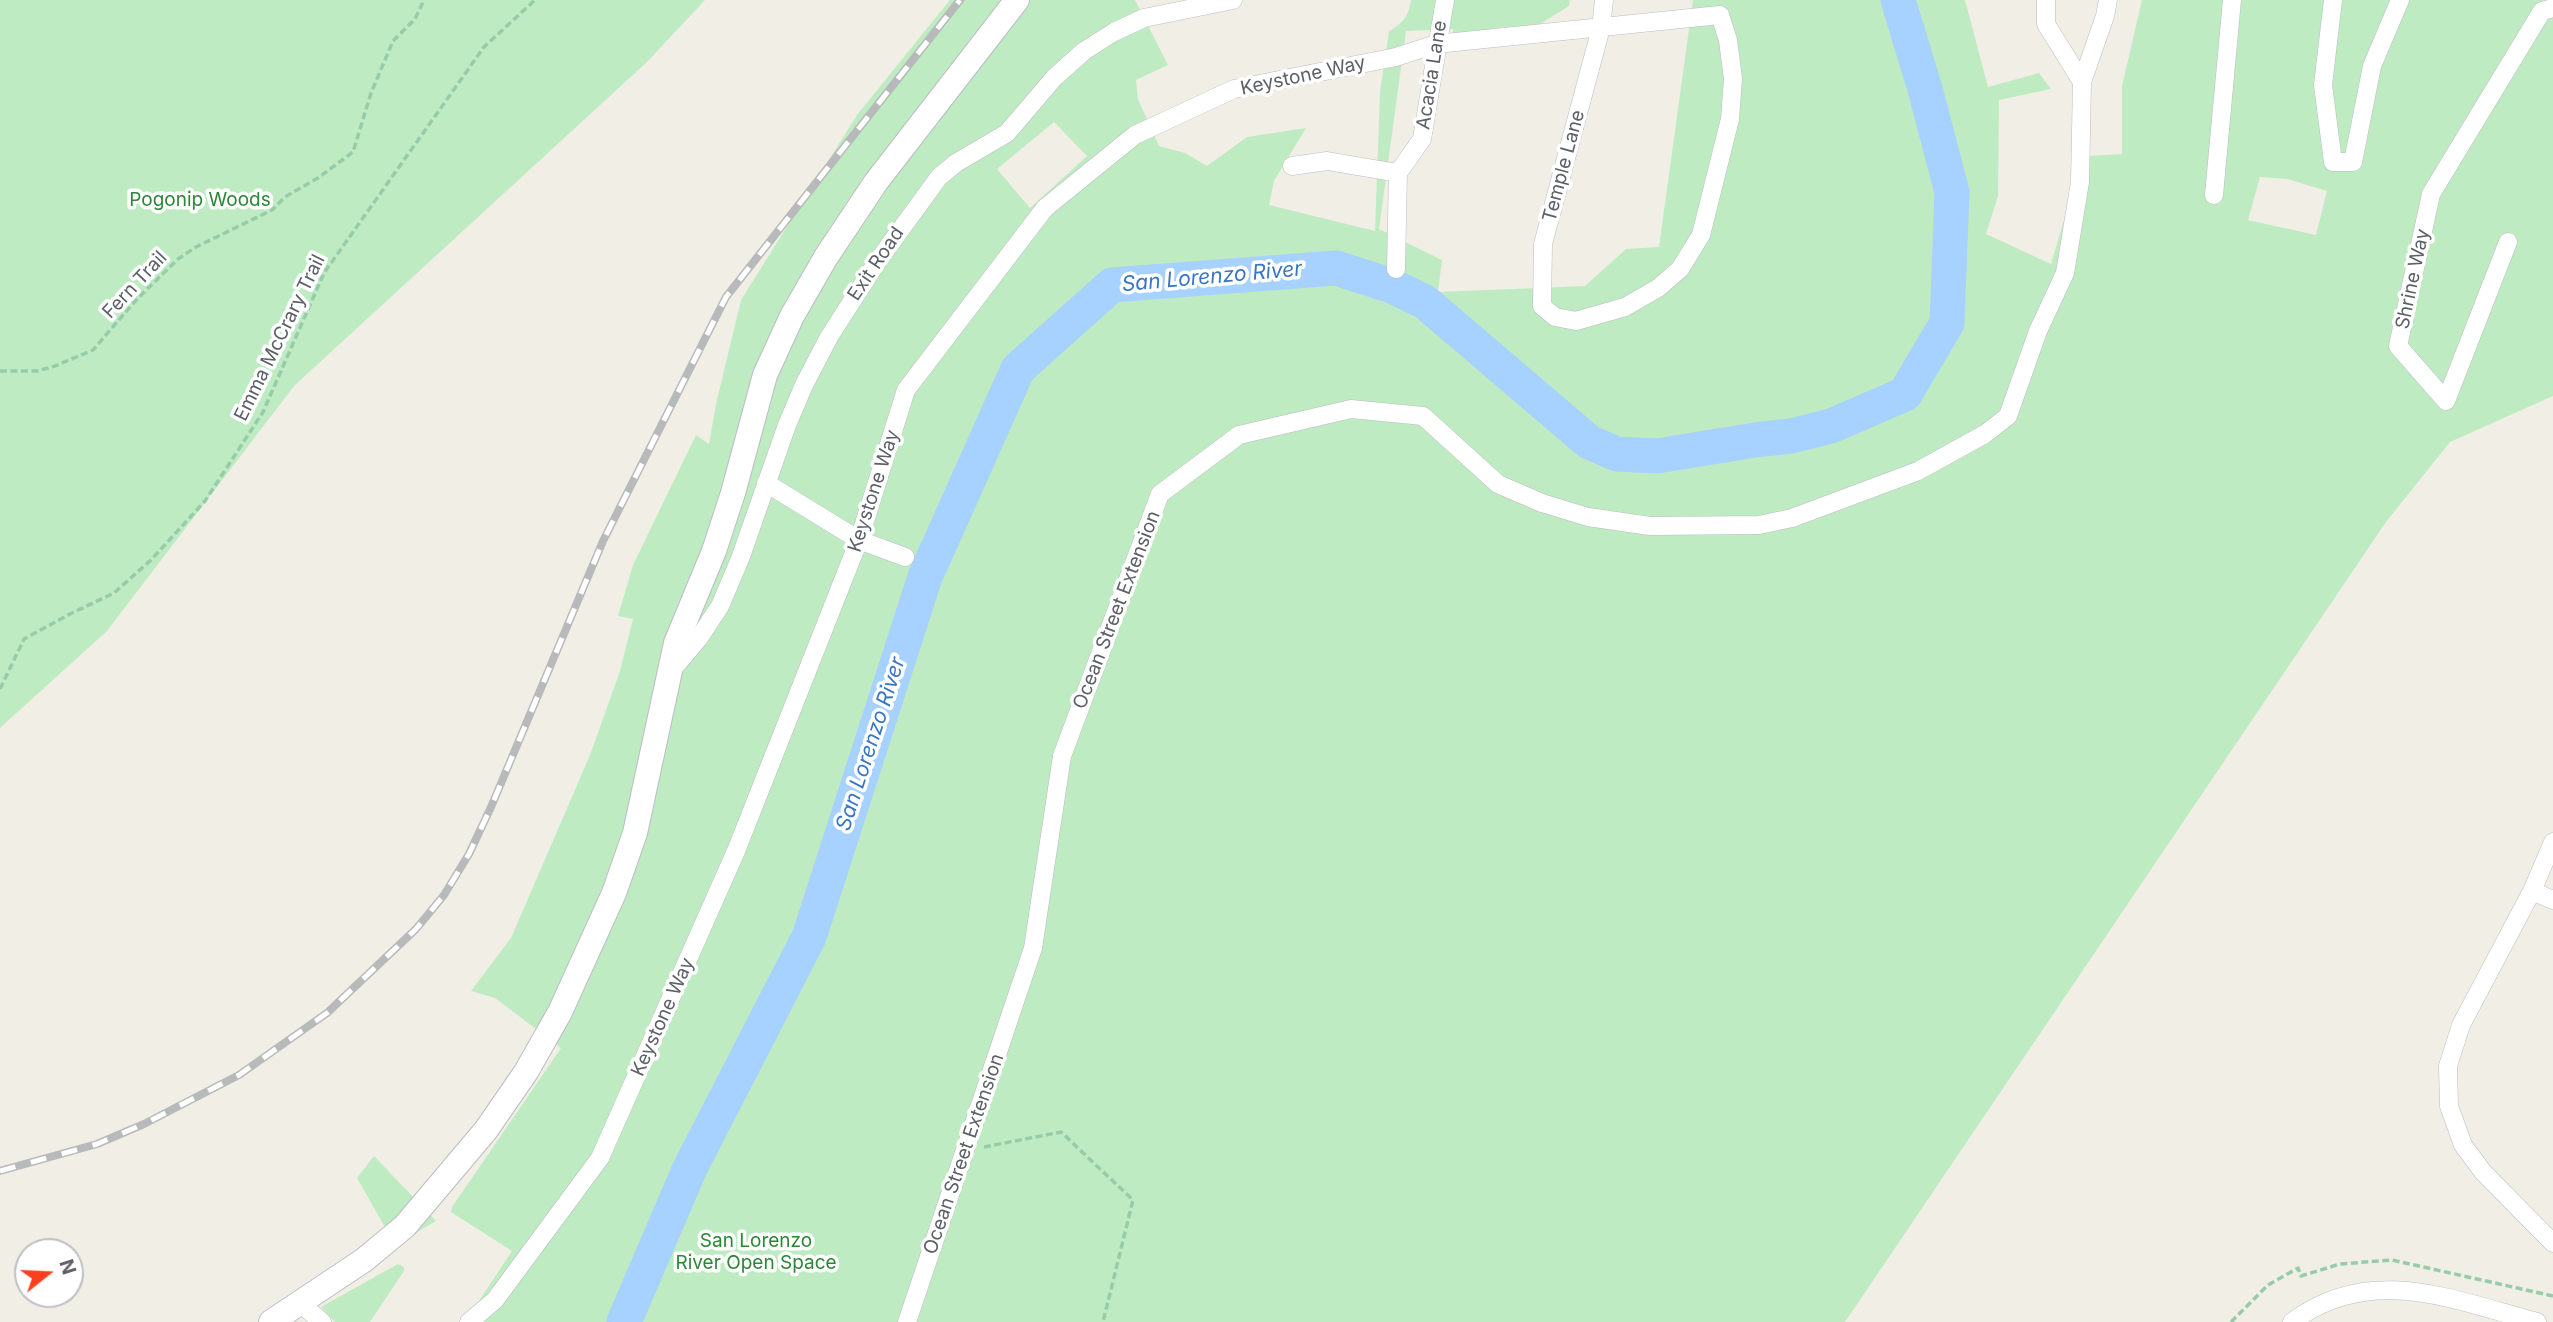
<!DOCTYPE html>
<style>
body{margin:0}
#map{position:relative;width:2553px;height:1322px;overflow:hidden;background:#f1efe5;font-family:Inter,sans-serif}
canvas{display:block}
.north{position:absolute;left:14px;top:1238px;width:70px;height:70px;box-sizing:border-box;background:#fff;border:2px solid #bebfc2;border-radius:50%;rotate:72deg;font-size:19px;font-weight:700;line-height:28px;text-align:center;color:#5d6067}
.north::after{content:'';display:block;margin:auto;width:24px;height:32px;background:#fb4020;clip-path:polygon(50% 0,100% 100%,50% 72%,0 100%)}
</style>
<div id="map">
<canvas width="2553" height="1322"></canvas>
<div class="north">N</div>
</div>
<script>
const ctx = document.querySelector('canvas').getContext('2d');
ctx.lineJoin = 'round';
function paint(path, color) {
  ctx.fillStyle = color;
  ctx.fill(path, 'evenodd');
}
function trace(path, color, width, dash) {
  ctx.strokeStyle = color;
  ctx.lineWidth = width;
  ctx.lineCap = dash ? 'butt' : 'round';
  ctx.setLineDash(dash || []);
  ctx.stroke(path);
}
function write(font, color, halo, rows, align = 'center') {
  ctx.font = font + ' Inter,sans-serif';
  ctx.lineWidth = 7;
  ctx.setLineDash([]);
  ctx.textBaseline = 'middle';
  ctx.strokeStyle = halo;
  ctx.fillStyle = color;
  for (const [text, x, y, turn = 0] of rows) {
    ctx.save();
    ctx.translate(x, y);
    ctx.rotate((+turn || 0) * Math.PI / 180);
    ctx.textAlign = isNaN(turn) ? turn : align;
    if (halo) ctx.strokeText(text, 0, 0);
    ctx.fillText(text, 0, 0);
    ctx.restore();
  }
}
const green = new Path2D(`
 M0,0h705l-58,62 -353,324 -187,245 -107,97z
 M950,0h185l33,65 -32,15 2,19 21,47 26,7 22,13 40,-29 59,-9 -32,53 -5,24 106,26 5,-139 9,-61c14,-7 20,-16 22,-31h159l-1,6 -32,20 -43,2 -3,12 -38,-7v-4l-47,2 -27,198 63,31 -4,32 147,-6 41,-37 33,-2 34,-247h272l23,87 51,-14 12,16 -52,11 -1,96 -12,38 65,30 20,-68v-39l51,-3v-68l20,-86h411v396l-103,46 -64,80 -541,800h-1380l47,-71 -61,-39 1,-5 109,-159 -66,-50 -24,-7 40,-53 79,-183 30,-84 13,-52 -15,-3 15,-51 63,-130 13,9 7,-40 25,-104 116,-185zM1054,122l33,34 -57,52 -33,-39zM2260,177l27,2 40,12 -11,44 -68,-15z
 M374,1156l62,65 -41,24 -38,-67z
 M398,1264l6,3v4l-34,51h-35l-14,-15z`);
const river = new Path2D(`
 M624,1322l66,-154 119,-231 116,-360 93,-208 94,-84 224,-17 56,18 33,16 164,140 28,12 40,2 98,-16 36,-4 40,-10 74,-32 42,-71 5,-131 -27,-103 -27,-89`);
const path = new Path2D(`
 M0,371h37l18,-5 38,-16 44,-51 41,-40 18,-12 76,-37 13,-13 33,-19 35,-26 18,-59 22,-52 22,-22 9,-19
 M0,689l24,-50 46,-25 44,-21 37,-33 54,-59 58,-89 61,-139 160,-226 51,-47
 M984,1147l77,-15 72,68 -30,122
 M2231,1322l37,-37 30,-17 3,8 39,-12 52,-4 161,36`);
const minor = new Path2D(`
 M2046,0v24l36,58
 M2333,0l-10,85 10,77h20l19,-96 28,-66
 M1292,166l35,-5 71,12
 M2214,195l18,-195
 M2508,242l-62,159 -48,-55 33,-152 111,-183 11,-3
 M1396,269l2,-96 24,-34 23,-139
 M766,483l93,57 46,17
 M671,671l28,-33 21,-32 20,-47 47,-134 17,-40 25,-48 48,-75 62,-85 17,-14 51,-30 47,-55 30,-27 30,-19 30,-14 89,-18
 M2553,842l-21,49 -71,134 -13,41 1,40 14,39 20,27 70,71
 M2532,891l21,9
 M300,1303l22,19
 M469,1322l26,-22 105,-142 136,-307 123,-311 47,-150 139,-182 90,-73 99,-46 162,-32 40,-13 284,-29 8,25 5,39 -3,40 -29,116 -21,34 -22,19 -33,19 -49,14 -21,-4 -13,-11 1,-62 58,-216 3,-28
 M907,1322l126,-374 29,-192 98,-262 79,-59 112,-26 72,7 75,68 44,19 46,14 62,9 109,-1 33,-7 126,-47 67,-37 23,-18 30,-85 27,-58 15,-91 2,-100 23,-66 3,-16
 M2292,1322c78,-59 161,-22 245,0`);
const secondary = new Path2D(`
 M271,1322l93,-62 41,-34 81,-96 40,-58 34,-60 54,-119 21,-60 41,-190 38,-92 19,-58 32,-118 27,-59 34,-59 50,-75 141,-182`);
const rail = new Path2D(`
 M0,1171l97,-27 47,-20 95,-49 88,-62 89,-84 28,-34 25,-41 22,-47 112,-266 123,-244 234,-297`);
const streetNames = [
 ["Acacia Lane",1432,75,-81],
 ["Keystone Way",1303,76,-12],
 ["Temple Lane",1564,166,-75],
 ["Exit Road",876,264,-56],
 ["Shrine Way",2413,279,-78],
 ["Fern Trail",135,285,-47],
 ["Emma McCrary Trail",280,338,-64],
 ["Keystone Way",874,491,-72],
 ["Ocean Street Extension",1117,610,-69],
 ["Keystone Way",663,1017,-66],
 ["Ocean Street Extension",964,1154,-71]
];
const parkNames = [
 ["Pogonip Woods",200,200],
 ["San Lorenzo",756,1241],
 ["River Open Space",756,1263]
];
const waterNames = [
 ["San Lorenzo River",1212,277,-5],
 ["San Lorenzo River",871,744,-72]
];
paint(green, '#bfebc2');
trace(river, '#a7d2ff', 35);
trace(minor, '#babdc2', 19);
trace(secondary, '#babdc4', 26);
trace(path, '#97ccaa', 3.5, [7, 3.5]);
trace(minor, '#fff', 18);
trace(secondary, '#fff', 24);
trace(rail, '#b8b9ba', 8);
trace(rail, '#fff', 5, [16]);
write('19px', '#5d6067', '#fff', streetNames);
write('19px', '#2c8737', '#fff', parkNames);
write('italic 21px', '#3975c6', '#fff', waterNames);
</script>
